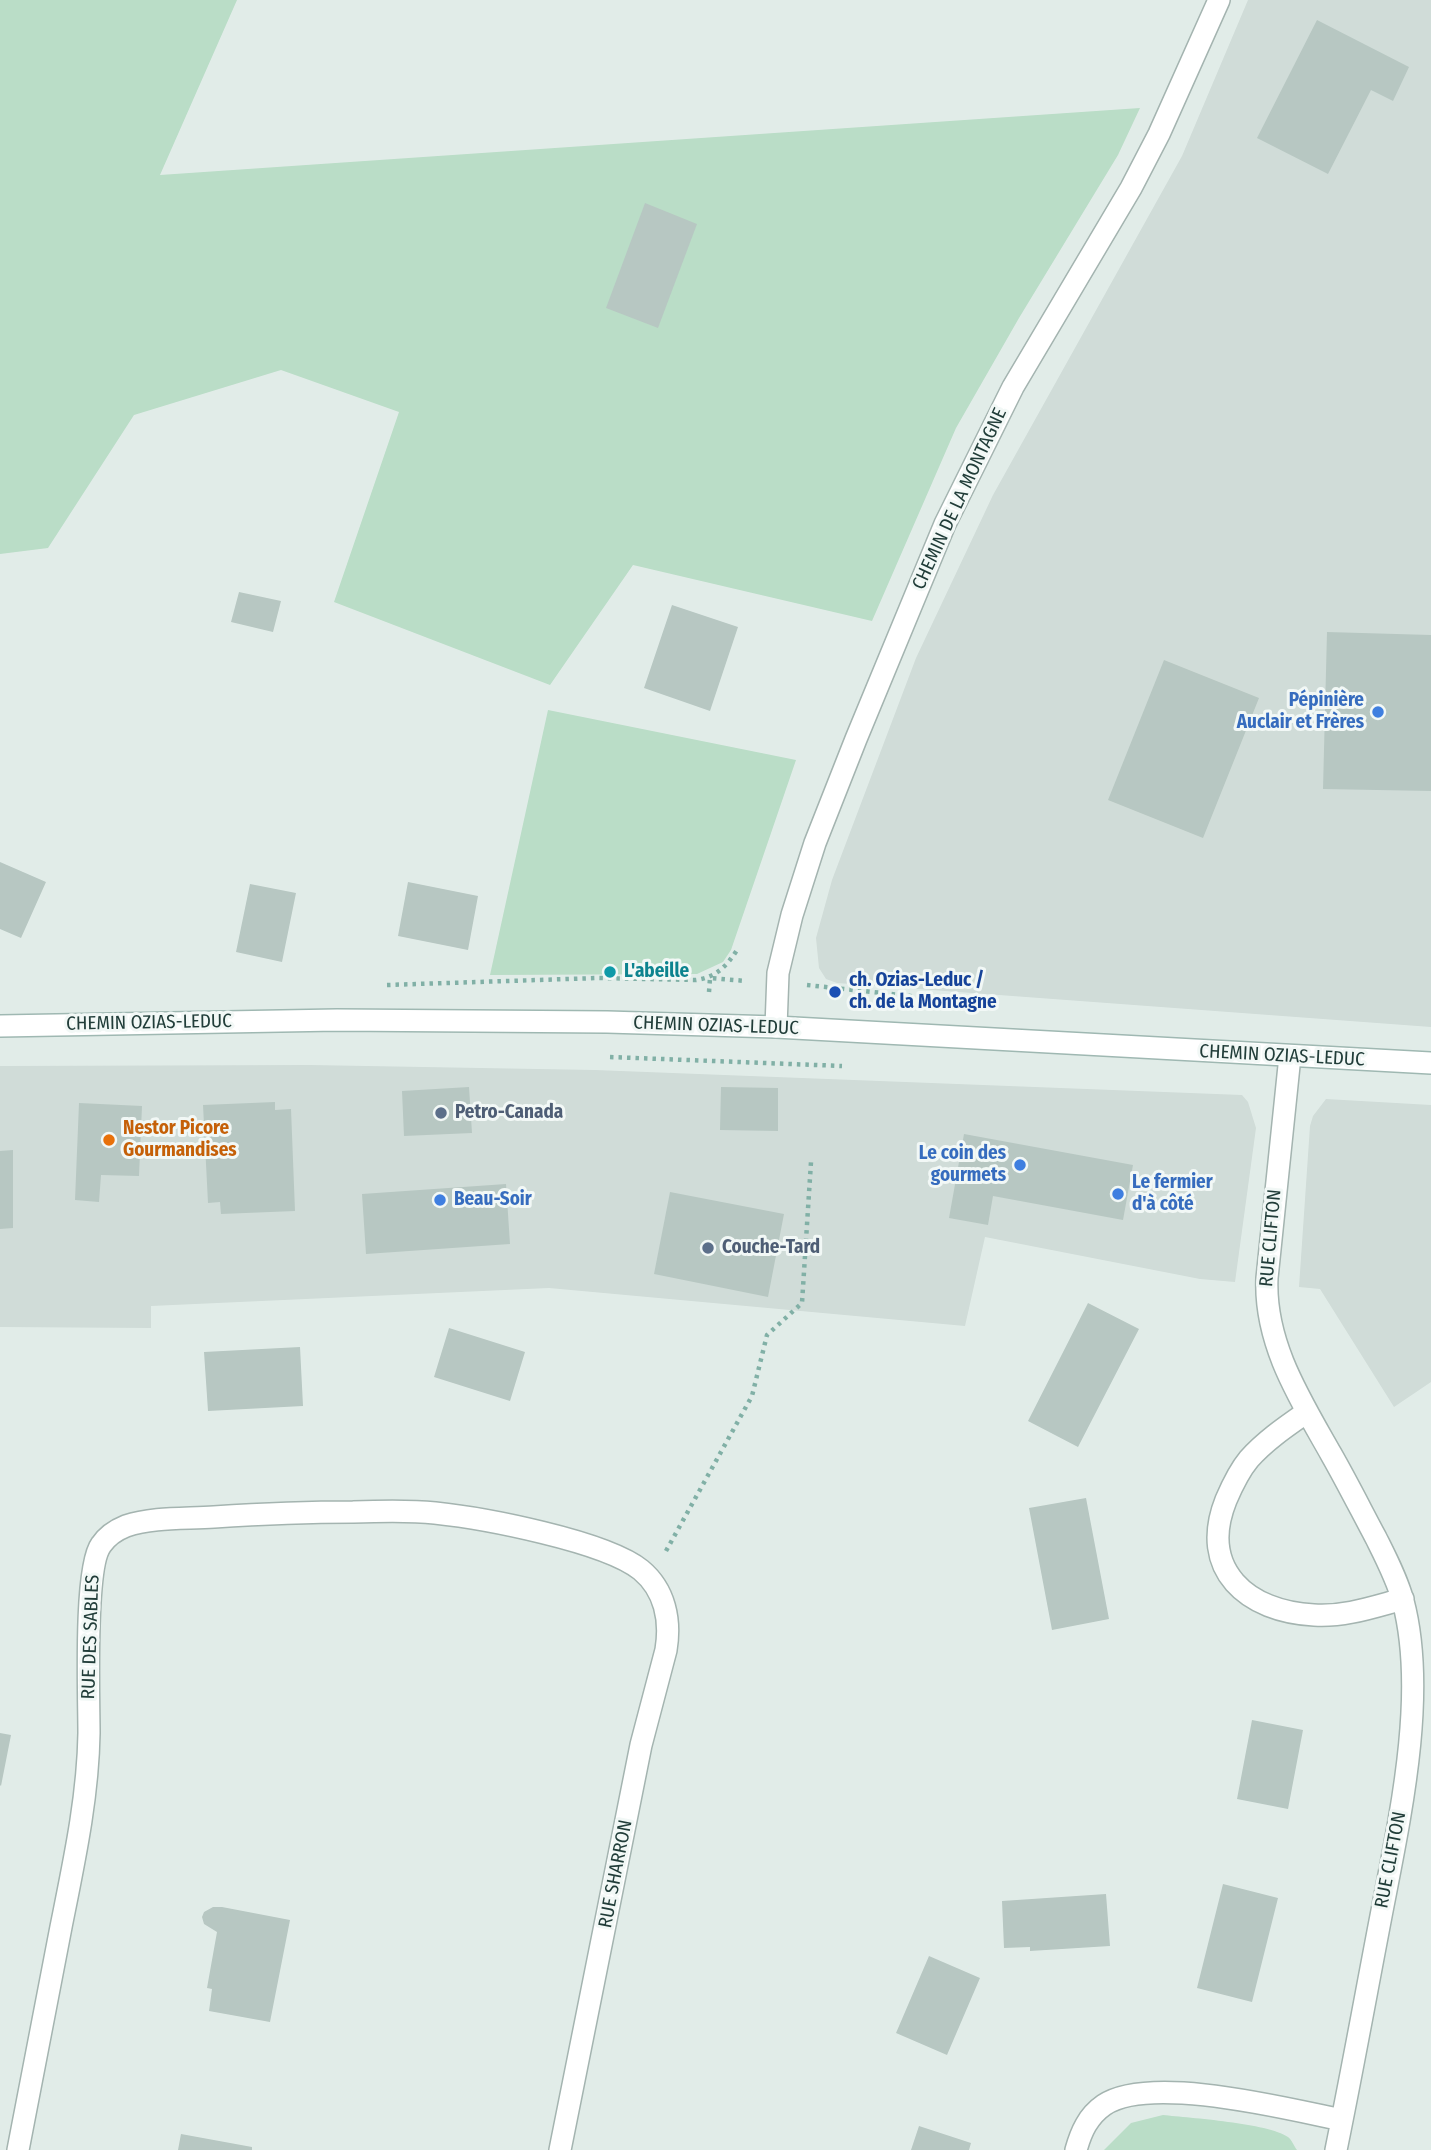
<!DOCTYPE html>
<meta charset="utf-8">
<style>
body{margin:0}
canvas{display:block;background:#e1ece8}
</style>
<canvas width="1431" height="2150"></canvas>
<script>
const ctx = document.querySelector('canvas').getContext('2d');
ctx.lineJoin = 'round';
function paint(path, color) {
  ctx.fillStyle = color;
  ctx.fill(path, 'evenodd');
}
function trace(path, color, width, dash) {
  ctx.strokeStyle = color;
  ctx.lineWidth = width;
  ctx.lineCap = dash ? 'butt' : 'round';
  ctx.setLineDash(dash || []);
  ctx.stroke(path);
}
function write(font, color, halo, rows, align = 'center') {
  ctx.font = font + ' "Fira Sans Condensed",sans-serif';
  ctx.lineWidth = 6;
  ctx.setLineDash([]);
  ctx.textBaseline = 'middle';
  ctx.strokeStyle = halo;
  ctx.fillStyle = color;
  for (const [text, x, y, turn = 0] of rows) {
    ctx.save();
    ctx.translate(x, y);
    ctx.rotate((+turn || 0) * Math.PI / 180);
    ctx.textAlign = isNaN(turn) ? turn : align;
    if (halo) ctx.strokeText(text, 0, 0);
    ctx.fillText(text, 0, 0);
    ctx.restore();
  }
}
const built = new Path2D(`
 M1248,0h183v1027l-594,-44 -11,-4 -7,-11 -3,-30 16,-58 84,-222 77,-163 189,-339z
 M310,1065l285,5 647,25 6,7 8,26 -21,154 -35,-3 -215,-42 -20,89 -416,-38 -398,18v22l-151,-1v-261z
 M1326,1099l105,6v277l-37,25 -74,-118 -21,-2 11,-161 3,-10z`);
const green = new Path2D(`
 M0,0h237l-77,175 980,-67 -22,47 -99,163 -63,110 -84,193 -239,-56 -83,120 -216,-83 65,-190 -118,-42 -147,45 -86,133 -48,6z
 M548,710l248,50 -65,190 -8,12 -26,12 -207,1z
 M1163,2115c27,3 105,8 125,22 4,3 6,9 9,13h-193l27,-27z`);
const building = new Path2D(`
 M1317,20l92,47 -16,34 -22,-11 -43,84 -71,-36z
 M645,203l52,21 -39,104 -52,-20z
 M239,592l42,9 -8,31 -42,-10z
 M672,605l66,22 -28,84 -66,-23z
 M1327,632l104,3v156l-108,-2z
 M1164,660l95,38 -56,140 -95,-38z
 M0,862l46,20 -25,56 -21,-9z
 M408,882l70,14 -10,54 -70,-14z
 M250,884l46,9 -14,69 -46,-10z
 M469,1087l3,46 -68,3 -2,-45z
 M721,1087l57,1v43l-58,-1z
 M275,1102v8l16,-1 4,102 -74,3 -1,-12 -12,1 -5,-98z
 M79,1103l63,3 -3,70 -38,-1 -2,27 -24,-2z
 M964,1134l169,31 -10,55 -130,-24 -5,29 -39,-7z
 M13,1150v78l-13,1v-78z
 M506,1184l4,60 -144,10 -4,-60z
 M670,1192l114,22 -16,83 -114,-23z
 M1088,1303l51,26 -61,118 -50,-26z
 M449,1328l76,24 -15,49 -76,-24z
 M300,1347l3,59 -95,5 -4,-59z
 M1086,1498l23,121 -57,11 -23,-122z
 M1252,1720l51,10 -15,79 -51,-10z
 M0,1733l11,2 -10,51 -1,-1z
 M1223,1884l55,14 -26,104 -55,-14z
 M1106,1894l4,52 -80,5v-4l-26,1 -2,-47z
 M213,1907h9l68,13 -20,102 -61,-11 3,-22 -5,-1 10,-56 -13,-8 -2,-7 2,-5z
 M929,1956l51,22 -33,77 -51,-22z
 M919,2126l52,17 -2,7h-58z
 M181,2134l71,13v3h-74z`);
const path = new Path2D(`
 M387,985l211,-7 98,2c20,-3 30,-13 41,-30
 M807,985l159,17
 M709,992l1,-14 36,3
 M610,1057l232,9
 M666,1551l86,-155 15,-61 35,-32 9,-141`);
const street = new Path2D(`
 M776,1027l2,-54 14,-58 23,-72 41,-104 89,-215 68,-137 118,-199 28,-54 60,-134
 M1290,1056l-23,222c-3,65 33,121 64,176 16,28 30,56 45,84 10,20 21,41 27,63 25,94 -4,221 -22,315 -15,78 -29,156 -45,234
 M1307,1412c-20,14 -41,28 -58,47 -10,12 -17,27 -23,41 -28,70 22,112 88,115 31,2 59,-8 89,-16
 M18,2150c14,-75 29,-149 43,-223 13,-65 27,-129 28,-194 0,-35 -5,-165 12,-188 6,-9 15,-15 25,-19 27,-9 59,-7 88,-9 46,-3 92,-5 139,-5 27,-1 55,-2 82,1 48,5 170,28 206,57 24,20 30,50 25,80l-25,95 -81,405
 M1076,2150c5,-18 12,-34 28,-45 46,-31 184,4 238,15`);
const secondary = new Path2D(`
 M0,1026l337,-6 270,2 169,5 655,36`);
const markers = [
 [1378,712,7,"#3f7fe0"],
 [610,972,7,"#0f9aa8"],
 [835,992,7,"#1a4fb4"],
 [441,1113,7,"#5c6f8a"],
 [109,1140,7,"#e8710a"],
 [1020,1165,7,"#3f7fe0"],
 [1118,1194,7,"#3f7fe0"],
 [440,1200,7,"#3f7fe0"],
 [708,1248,7,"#5c6f8a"]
];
const streetNames = [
 ["CHEMIN DE LA MONTAGNE",960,499,-65],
 ["CHEMIN OZIAS-LEDUC",149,1023,-1],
 ["CHEMIN OZIAS-LEDUC",716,1026,2],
 ["CHEMIN OZIAS-LEDUC",1282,1056,3],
 ["RUE CLIFTON",1271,1238,-85],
 ["RUE DES SABLES",91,1637,-88],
 ["RUE CLIFTON",1391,1860,-79],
 ["RUE SHARRON",616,1874,-79]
];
const shopNames = [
 ["Pépinière",1364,701],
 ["Auclair et Frères",1364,723],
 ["Le coin des",1006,1154],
 ["gourmets",1006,1176],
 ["Le fermier",1132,1183,"left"],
 ["d'à côté",1132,1205,"left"],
 ["Beau-Soir",454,1200,"left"]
];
const cultureNames = [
 ["L'abeille",624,972]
];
const transitNames = [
 ["ch. Ozias-Leduc /",849,981],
 ["ch. de la Montagne",849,1003]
];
const serviceNames = [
 ["Petro-Canada",455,1113],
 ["Couche-Tard",722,1248]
];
const foodNames = [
 ["Nestor Picore",123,1129],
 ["Gourmandises",123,1151]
];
paint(built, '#d0dcd8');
paint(green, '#baddc7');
paint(building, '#b7c7c2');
trace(street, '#a4b4b0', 24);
trace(secondary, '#9fb8b2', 24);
trace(path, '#81b0a6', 4.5, [3.5, 5]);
trace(street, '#fff', 21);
trace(secondary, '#fff', 21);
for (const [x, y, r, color] of markers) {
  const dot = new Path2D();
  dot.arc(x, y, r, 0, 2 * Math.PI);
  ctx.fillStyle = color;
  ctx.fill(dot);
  trace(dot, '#f2f8f6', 2.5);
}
write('19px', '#213d39', '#f2f8f6', streetNames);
write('bold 19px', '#366cbe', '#f2f8f6', shopNames, 'right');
write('bold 19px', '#0d838f', '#f2f8f6', cultureNames, 'left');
write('bold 19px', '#164399', '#f2f8f6', transitNames, 'left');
write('bold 19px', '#4e5e75', '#f2f8f6', serviceNames, 'left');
write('bold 19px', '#c56008', '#f2f8f6', foodNames, 'left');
</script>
